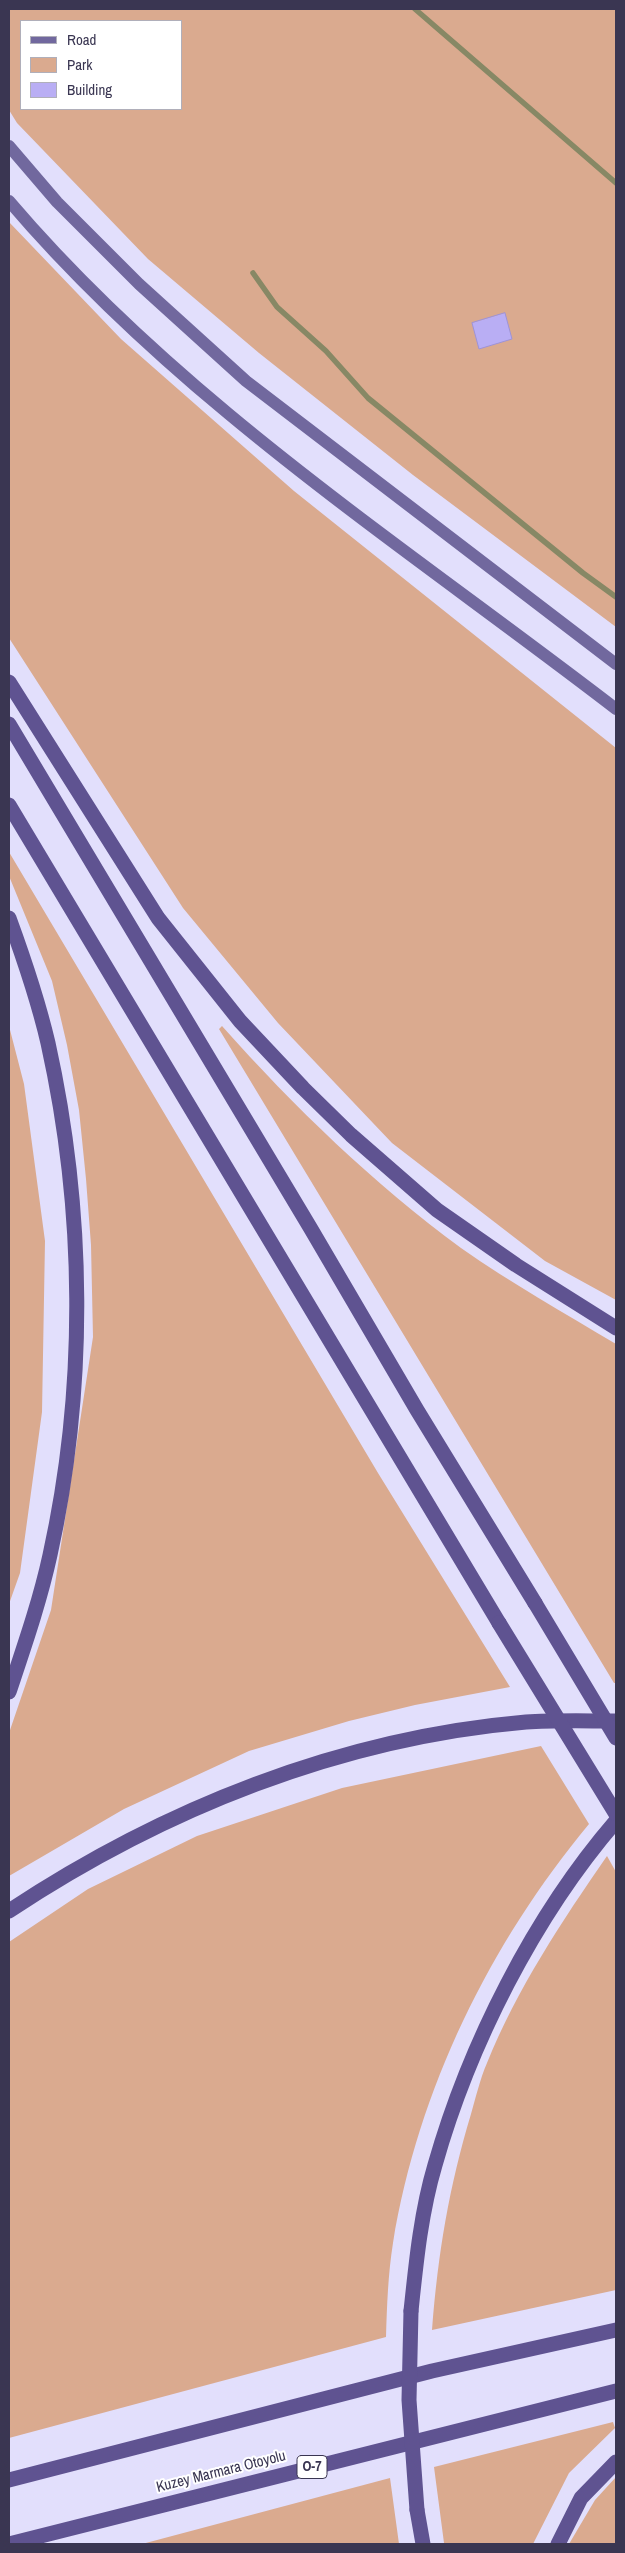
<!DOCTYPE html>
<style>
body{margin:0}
#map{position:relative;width:625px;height:2553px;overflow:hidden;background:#e2dffc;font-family:"Archivo Narrow",sans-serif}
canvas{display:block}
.frame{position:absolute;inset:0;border:10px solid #3a3652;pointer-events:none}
.legend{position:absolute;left:20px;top:20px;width:162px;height:90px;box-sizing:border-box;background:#fff;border:1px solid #b0afba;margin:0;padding:6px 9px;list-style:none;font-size:15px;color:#3a3652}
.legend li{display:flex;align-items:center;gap:10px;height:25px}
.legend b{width:25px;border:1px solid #b0afba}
</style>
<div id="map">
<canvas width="625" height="2553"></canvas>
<div class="frame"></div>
<ul class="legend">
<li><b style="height:6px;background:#71689e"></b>Road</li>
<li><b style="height:14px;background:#daaa8f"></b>Park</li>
<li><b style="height:14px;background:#b9aef4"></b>Building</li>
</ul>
</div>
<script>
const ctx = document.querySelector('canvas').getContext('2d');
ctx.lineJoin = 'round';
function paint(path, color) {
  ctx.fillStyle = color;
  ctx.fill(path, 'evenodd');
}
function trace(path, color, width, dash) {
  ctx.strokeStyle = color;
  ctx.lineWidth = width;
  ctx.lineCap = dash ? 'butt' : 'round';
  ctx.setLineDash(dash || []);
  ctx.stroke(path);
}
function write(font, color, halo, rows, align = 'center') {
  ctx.font = font + ' "Archivo Narrow",sans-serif';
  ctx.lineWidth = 4;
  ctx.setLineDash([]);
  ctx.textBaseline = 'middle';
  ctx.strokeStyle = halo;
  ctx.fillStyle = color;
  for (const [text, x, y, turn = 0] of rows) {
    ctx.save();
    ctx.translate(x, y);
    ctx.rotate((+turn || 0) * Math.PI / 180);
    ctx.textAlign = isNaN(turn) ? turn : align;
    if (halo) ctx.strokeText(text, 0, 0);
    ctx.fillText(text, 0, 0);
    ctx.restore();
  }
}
const green = new Path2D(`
 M9,9h607v618l-203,-152 -154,-122 -111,-94 -131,-136 -8,-13zM21,21h160v88h-160z
 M9,222l112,117 173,152 322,257v552l-71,-39 -153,-118 -114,-120 -95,-115 -174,-270z
 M9,852l369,621 132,214 -95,18 -66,16 -100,30 -125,58 -115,67v-143l42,-123 42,-273 -2,-92 -5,-66 -7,-69 -12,-65 -15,-64 -43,-105z
 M9,1026l15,58 21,157 -3,171 -22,161 -11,31z
 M222,1026c73,82 151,157 239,222 50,35 103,65 155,96v339h-2l-395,-654z
 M541,1746l48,78c-99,119 -171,266 -196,419 -5,31 -6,63 -7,94l-377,101v-496l79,-53 109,-53 145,-48z
 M607,1856l9,16v418l-184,40c6,-77 17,-143 39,-216 5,-17 9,-35 16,-51 30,-74 75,-142 120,-207z
 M613,2422l2,6 -46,45 -36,71h-91l2,-1 -10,-76z
 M616,2477v67h-47l26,-44z
 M390,2478l9,66h-257z`);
const stream = new Path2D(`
 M415,9l201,174
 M253,273l24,34 49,44 42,47 215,175 33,24`);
const building = new Path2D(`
 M505,313l7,26 -33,10 -7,-26z`);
const major = new Path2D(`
 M9,146l48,56 82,82 107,97 370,283
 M9,201c172,202 398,347 607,508`);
const highway = new Path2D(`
 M9,682l149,236 82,103 63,67 48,47 86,75 79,55 100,63
 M9,724l302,505 106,181 118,193
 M9,805l490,818
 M9,918c15,41 29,82 39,125 37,167 39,344 2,512 -10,46 -26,92 -41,137
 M9,1911c154,-102 331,-173 517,-189 29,-2 60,-1 90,-1
 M411,2311c5,-48 10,-99 24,-146 34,-120 99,-249 181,-344
 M9,2480l423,-109 184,-41
 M417,2510l6,34
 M9,2544l607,-153
 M558,2544l23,-46 35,-36`);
const highwayBridge = new Path2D(`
 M535,1603l81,135
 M499,1623l117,191
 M411,2311l-2,89 8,110`);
const shields = [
 [312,2467,30]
];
const shieldNames = [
 ["O-7",312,2467]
];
const streetNames = [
 ["Kuzey Marmara Otoyolu",221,2472,-14]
];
paint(green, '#daaa8f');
trace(stream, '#878865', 5.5);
paint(building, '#b9aef4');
trace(building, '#9e93d7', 1);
trace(major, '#71689e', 12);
trace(highway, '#5f5391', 15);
trace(highwayBridge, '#5f5391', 15);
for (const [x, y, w] of shields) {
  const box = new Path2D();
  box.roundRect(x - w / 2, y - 11.5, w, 23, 4);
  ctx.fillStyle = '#fff';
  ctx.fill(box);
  trace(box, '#3a3652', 1);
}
write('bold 14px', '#3a3652', null, shieldNames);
write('15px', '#3a3652', '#fff', streetNames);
</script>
